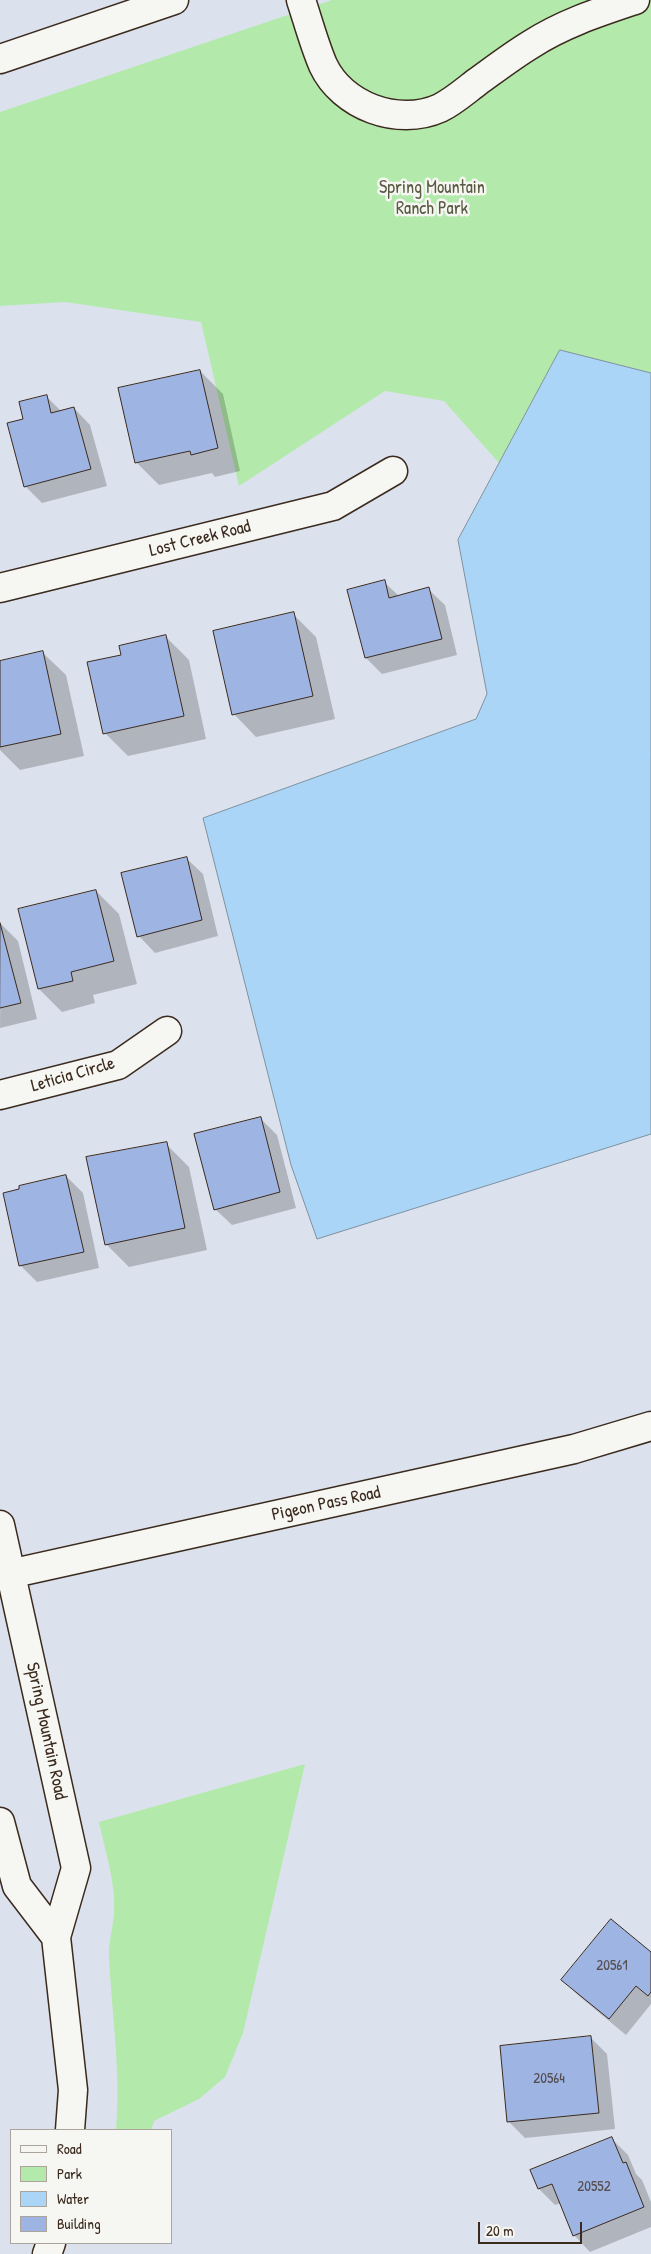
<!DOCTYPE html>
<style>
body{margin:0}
#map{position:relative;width:651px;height:2254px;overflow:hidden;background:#dce2ed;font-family:"Patrick Hand",sans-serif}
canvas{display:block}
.legend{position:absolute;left:10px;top:2129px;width:162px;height:115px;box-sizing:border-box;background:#f6f6f2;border:1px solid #aba49d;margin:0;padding:6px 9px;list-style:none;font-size:15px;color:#3b2a1e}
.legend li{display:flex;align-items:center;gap:10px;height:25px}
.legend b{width:25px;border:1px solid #aba49d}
.scale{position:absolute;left:478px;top:2222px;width:104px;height:22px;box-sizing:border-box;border:2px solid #3b2a1e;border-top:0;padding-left:6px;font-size:15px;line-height:18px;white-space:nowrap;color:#3b2a1e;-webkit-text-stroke:4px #f6f6f2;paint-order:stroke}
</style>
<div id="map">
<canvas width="651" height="2254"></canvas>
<ul class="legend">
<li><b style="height:6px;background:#f6f6f2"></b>Road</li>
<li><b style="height:14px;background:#b3eaac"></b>Park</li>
<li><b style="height:14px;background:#abd5f6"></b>Water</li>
<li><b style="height:14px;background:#9eb4e2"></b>Building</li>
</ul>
<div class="scale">20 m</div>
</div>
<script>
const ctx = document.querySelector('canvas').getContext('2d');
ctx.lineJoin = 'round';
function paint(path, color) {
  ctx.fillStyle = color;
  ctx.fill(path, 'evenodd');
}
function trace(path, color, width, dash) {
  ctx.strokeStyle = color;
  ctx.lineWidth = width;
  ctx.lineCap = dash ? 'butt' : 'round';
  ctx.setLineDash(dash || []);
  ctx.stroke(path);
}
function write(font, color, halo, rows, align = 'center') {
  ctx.font = font + ' "Patrick Hand",sans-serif';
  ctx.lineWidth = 5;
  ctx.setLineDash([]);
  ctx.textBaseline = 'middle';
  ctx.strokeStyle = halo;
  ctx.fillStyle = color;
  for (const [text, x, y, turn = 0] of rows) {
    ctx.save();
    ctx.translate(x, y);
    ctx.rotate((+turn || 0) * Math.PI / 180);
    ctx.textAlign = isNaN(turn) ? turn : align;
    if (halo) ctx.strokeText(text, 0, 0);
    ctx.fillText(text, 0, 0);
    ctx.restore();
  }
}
const green = new Path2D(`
 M332,0h319v373l-91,-23 -61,113 -55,-62 -59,-10 -146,95 -38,-164 -136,-20 -65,4v-194z
 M305,1764l-62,269 -18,44 -26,22 -45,22 -3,9h-35c5,-57 -4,-114 -7,-172 -1,-15 4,-30 5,-45 2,-30 -9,-62 -15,-91z`);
const water = new Path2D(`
 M560,350l91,23v761l-334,105 -26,-74 -88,-347 273,-99 11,-25 -29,-154z`);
const shadow = new Path2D(`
 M200,371l23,23 17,77 -25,6 -3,-4 -53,12 -23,-23z
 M47,397l14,14 13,-3 16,17 17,61 -65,17 -17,-17 -1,-66z
 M384,582l15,14 29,-7 17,16 12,50 -75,19 -16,-16z
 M293,614l23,23 19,82 -79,18 -22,-23z
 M166,637l23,23 17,79 -78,17 -23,-23 18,-77z
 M43,653l23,22 18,81 -64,14 -20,-20v-88z
 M186,858l17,16 15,62 -63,17 -16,-17z
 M96,891l23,23 18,70 -44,11 2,8 -33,9 -23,-23z
 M1,924l17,17 19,78 -37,9z
 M260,1118l17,17 19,73 -64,17 -17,-16z
 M166,1144l23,23 18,83 -78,17 -23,-23z
 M66,1176l17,17 16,75 -62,14 -17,-17z
 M651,1953v51l-25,31 -47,-39 -16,-16z
 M591,2038l16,16 8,75 -90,9 -16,-16z
 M612,2139l16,16 8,19 6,6 9,22v25l-61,25 -16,-17 -13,-32 -6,2 -16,-16z`);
const building = new Path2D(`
 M200,370l18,78 -27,7 -1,-4 -55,12 -17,-75z
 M47,395l4,18 23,-6 17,62 -67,18 -17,-64 16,-4 -4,-17z
 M385,580l4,18 40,-11 13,52 -77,19 -18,-68z
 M294,612l19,84 -81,19 -19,-84z
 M166,635l18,81 -81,18 -16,-72 34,-7 -2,-9z
 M43,651l18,83 -61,13v-86z
 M187,857l15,63 -65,17 -16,-64z
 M96,890l18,71 -43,11 2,9 -35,8 -20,-80z
 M0,923l21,80 -21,5z
 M261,1117l19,75 -66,18 -20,-76z
 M167,1142l18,86 -80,17 -19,-88z
 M66,1175l18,77 -65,14 -16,-73 16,-4v-3z
 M611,1919l40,33v40l-3,4 -12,-10 -27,33 -48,-39z
 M591,2036l8,77 -92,9 -7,-76z
 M612,2137l11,26 3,-1 18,45 -71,29 -21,-52 -14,5 -8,-19z`);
const minor = new Path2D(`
 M301,0c7,21 13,44 22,65 19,41 75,62 117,43 14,-7 25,-17 37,-26 18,-13 35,-26 53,-37 32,-21 69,-33 105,-45
 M0,59l174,-59
 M0,588l333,-82 60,-35
 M0,1095l118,-30 49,-34
 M0,1525l76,343 -20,69 17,153 -3,40
 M0,1576l574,-127 77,-23
 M0,1822l17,64 39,51
 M47,2254l4,-11`);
const numberNames = [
 ["20561",612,1966],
 ["20564",549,2079],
 ["20552",594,2187]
];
const parkNames = [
 ["Spring Mountain",432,188],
 ["Ranch Park",432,209]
];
const streetNames = [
 ["Lost Creek Road",200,539,-14],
 ["Leticia Circle",73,1075,-16],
 ["Pigeon Pass Road",326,1504,-12],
 ["Spring Mountain Road",46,1731,78]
];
paint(green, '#b3eaac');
paint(water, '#abd5f6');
trace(water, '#7e91a0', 1);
paint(shadow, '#0003');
paint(building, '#9eb4e2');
trace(building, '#3b2a1e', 1);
trace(minor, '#3b2a1e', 31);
trace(minor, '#f6f6f2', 28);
write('15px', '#544c4f', null, numberNames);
write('18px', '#595a42', '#f6f6f2', parkNames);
write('18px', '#3b2a1e', '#f6f6f2', streetNames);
</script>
